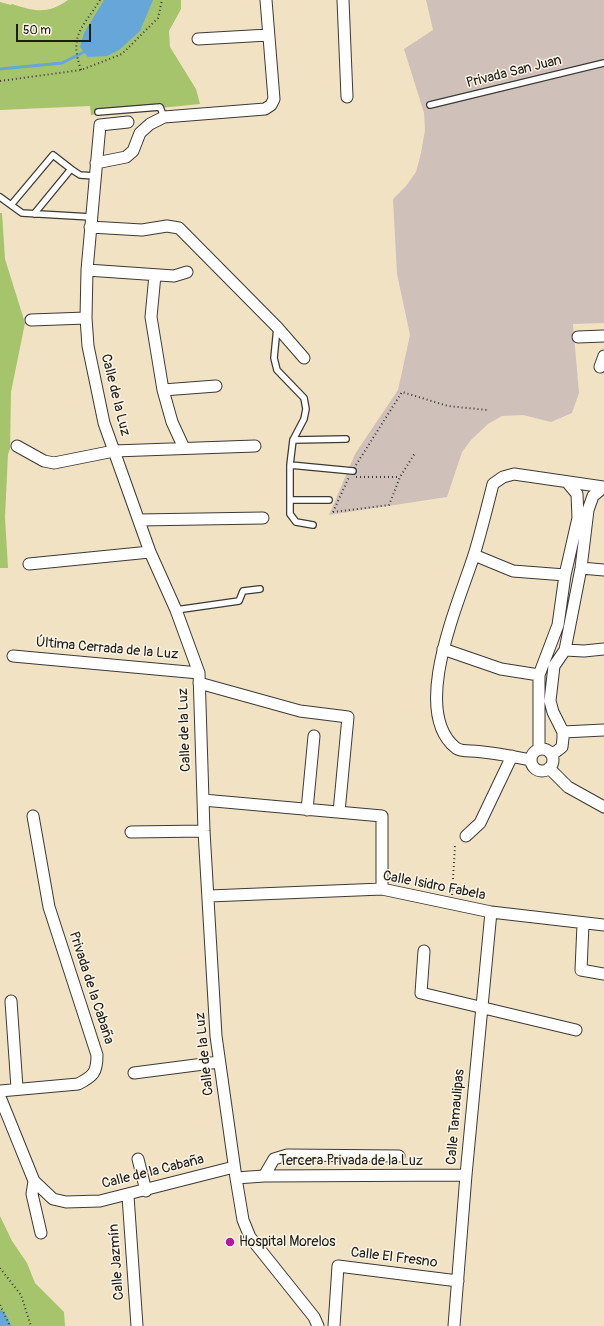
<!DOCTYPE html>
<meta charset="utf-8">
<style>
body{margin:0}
#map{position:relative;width:604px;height:1326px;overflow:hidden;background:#f1e2c4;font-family:Pangolin,sans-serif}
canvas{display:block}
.scale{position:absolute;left:16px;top:24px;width:75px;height:18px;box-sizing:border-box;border:2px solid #1c1c1c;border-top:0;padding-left:5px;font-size:12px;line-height:14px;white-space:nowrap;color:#1c1c1c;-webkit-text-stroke:3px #fcf5e5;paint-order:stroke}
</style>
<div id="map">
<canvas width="604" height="1326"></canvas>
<div class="scale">50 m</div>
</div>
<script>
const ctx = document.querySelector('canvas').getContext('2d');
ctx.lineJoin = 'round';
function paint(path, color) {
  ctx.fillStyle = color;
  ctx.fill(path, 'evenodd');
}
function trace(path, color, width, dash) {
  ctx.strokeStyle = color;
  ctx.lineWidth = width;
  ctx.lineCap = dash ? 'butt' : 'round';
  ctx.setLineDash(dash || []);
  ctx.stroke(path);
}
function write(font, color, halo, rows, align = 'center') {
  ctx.font = font + ' Pangolin,sans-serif';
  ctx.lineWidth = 3;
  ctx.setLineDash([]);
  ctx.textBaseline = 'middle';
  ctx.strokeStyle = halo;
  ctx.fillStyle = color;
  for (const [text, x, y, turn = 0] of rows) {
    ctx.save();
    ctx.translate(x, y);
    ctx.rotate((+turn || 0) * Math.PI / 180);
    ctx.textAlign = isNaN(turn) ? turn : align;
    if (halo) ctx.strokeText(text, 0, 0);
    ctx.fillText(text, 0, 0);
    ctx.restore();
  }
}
const industrial = new Path2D(`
 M426,0h178v323l-31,1 6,69 -7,20 -21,9 -28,-7 -21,1 -14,8 -17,16 -9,12 -15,45 -118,18 26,-61 43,-64 12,-55 -13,-61 -4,-75 13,-13 10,-14 5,-19 4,-23 -1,-17 -20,-64 29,-19z`);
const green = new Path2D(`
 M68,0h113v9l-12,22 1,16 26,42 4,15 -109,11 -1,-9 -90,4v-108l11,3 1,-1c22,7 35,11 56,-4z
 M0,213h2l3,46 20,64 -14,69 -1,57 -2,5 -3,63 3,51h-8z
 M0,1216l12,25 15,22 8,20 29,29 1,14h-65z`);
const water = new Path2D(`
 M104,0h49l-13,31 -21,19 -12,6 -19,1 -8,-10 4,-14z`);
const stream = new Path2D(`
 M0,69l62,-6 22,-11`);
const canal = new Path2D(`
 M0,1315l6,11`);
const path = new Path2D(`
 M81,70c-12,-35 1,-41 19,-70
 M0,81l81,-11 41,-16 36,-36 4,-18
 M356,465l46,-73 46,14 39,4
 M356,477h44
 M333,512l16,-35
 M333,512l56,-7 11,-28 15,-24
 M452,895l3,-49
 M0,1268l21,27 10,31
 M0,1305l10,21`);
const lane = new Path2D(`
 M430,105l174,-42
 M98,112l62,-5 4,10
 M0,197l22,16 69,4
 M11,205l42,-50 18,14
 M34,214l37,-45 9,6 15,1
 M277,327l-3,31 3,12 27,28 2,11 -2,10 -11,21 -3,25v49l6,8 17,3
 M293,440l53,-1
 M290,465l63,6
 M290,500h39
 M176,610l63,-9 4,-10 17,-2`);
const street = new Path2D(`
 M343,0l4,97
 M198,39l70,-4
 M128,122l-28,3 -13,145 -1,48 2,28 16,77 46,129 26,58 23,63 5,158 12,205 20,142 7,42 7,17 64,80 4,9
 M96,163l30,-6 7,-6 7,-18 10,-9 14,-7 101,-8 6,-4 3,-6 -8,-99
 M90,227l52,3 25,-4 12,2 98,99 27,31
 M87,270l87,6 13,-4
 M155,275l-4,42 12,73 9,32 12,26
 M31,320l55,-2
 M578,337l26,-1
 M600,367l4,-11
 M163,390l53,-4
 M17,446l27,15 10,2 60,-12 141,-5
 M139,520l124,-2
 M474,555l39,16 52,4
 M29,564l121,-12
 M581,568l23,2
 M443,649l58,20 38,6
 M565,650l19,1 20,-2
 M13,656l186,17
 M199,683l101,28 48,6 -9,95
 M563,732l41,-2
 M531 760a11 11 0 1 1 22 0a11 11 0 1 1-22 0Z
 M539,749v-74l19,-50 7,-50 13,-57 -1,-24 -10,-12
 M551,754l6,-3 5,-4 1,-9v-6l-10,-20 -3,-11 4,-35 11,-16 16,-82 7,-58 5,-14 11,-9
 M531,760c-21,-4 -39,-8 -60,-9 -5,0 -11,0 -15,-3 -47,-37 4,-148 18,-193 7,-23 13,-47 19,-71l10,-7 11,-3 90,13
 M549,768l19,19 36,20
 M203,800l179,16v73
 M307,810l7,-74
 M131,832l73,-1
 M466,836l14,-13 32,-67
 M209,896l173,-7 109,23 113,13
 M583,924l-2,46 23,4
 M424,951l-3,42 155,37
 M11,1001l6,87
 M134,1073l85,-11
 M0,1091l78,-7c16,-8 19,-12 19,-29l-48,-148 -16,-91
 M0,1097l34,84 19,18 13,3 34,-1 134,-34
 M138,1159l8,32
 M264,1176l10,-17 13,-4 112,1
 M236,1178l28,-2 202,-1
 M34,1181l-2,13 9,39
 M128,1196l9,130
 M334,1326l4,-60 120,15
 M454,1326l12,-151 25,-263`);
const markers = [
 [230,1242,5,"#b5179e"]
];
const streetNames = [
 ["Privada San Juan",514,72,-14],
 ["Calle de la Luz",115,395,76],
 ["Última Cerrada de la Luz",107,649,5],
 ["Calle de la Luz",185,730,-92],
 ["Calle Isidro Fabela",434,886,11],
 ["Privada de la Cabaña",91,988,72],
 ["Calle de la Luz",205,1054,-96],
 ["Calle Tamaulipas",456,1117,-85],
 ["Tercera Privada de la Luz",351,1161],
 ["Calle de la Cabaña",153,1172,-14],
 ["Calle El Fresno",394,1258,7],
 ["Calle Jazmín",117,1262,-94]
];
const poiNames = [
 ["Hospital Morelos",239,1242]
];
paint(industrial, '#cfc0ba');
paint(green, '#a5c46c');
paint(water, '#66a6d9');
trace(stream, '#66a6d9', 3);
trace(canal, '#66a6d9', 10);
trace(lane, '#3c3a35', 8);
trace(street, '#3c3a35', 13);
trace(path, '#3c3a35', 2, [1, 3]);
trace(lane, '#fff', 5.5);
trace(street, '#fff', 11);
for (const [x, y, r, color] of markers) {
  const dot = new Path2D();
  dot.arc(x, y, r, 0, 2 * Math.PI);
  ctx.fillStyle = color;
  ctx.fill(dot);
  trace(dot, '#fcf5e5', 1.5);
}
write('14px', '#1c1c1c', '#fcf5e5', streetNames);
write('14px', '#1c1c1c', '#fcf5e5', poiNames, 'left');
</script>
